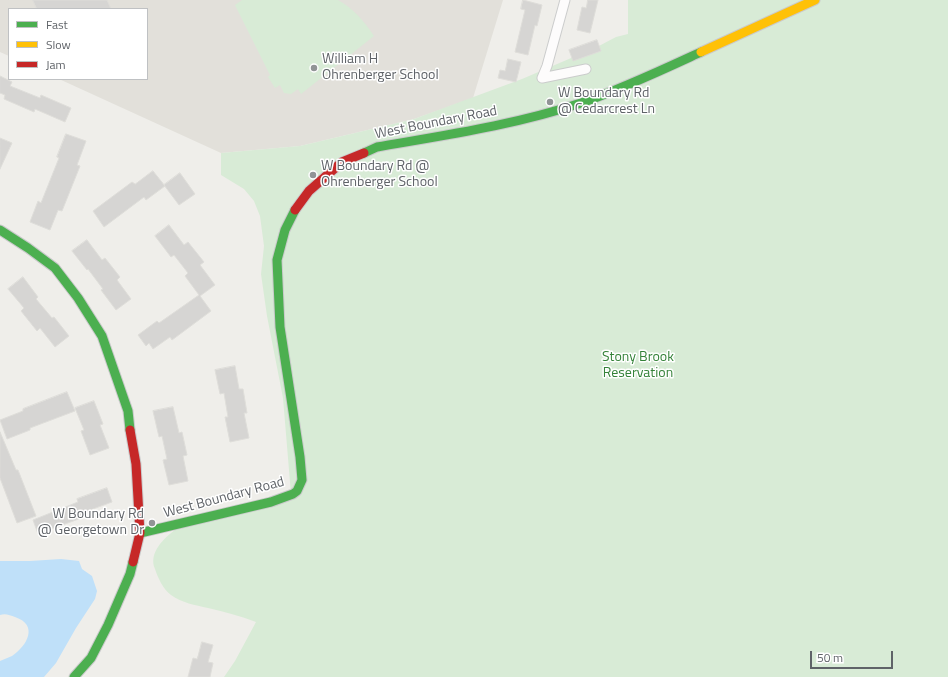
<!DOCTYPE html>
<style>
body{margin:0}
#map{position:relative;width:948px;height:677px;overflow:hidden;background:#efeeea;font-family:"Titillium Web",sans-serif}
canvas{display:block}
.legend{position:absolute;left:8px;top:8px;width:140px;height:72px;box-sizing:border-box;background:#fff;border:1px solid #bfc1c3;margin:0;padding:5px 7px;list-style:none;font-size:12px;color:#5f6368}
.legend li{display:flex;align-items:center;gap:8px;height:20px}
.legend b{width:20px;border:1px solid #bfc1c3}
.scale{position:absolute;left:810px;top:651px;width:83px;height:18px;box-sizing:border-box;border:2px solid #5f6368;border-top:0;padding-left:5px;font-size:12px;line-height:14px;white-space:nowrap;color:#5f6368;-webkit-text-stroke:3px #fff;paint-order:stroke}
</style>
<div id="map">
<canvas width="948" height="677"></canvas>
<ul class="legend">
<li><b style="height:5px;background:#4caf50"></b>Fast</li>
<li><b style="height:5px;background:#ffc107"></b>Slow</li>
<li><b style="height:5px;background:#c62828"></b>Jam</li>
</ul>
<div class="scale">50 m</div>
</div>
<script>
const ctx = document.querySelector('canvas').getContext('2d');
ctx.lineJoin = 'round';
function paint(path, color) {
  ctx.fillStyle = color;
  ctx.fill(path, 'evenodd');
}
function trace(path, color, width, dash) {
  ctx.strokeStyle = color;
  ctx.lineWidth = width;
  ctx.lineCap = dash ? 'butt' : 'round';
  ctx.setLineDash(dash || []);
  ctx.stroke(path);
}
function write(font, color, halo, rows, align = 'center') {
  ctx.font = font + ' "Titillium Web",sans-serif';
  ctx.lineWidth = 3;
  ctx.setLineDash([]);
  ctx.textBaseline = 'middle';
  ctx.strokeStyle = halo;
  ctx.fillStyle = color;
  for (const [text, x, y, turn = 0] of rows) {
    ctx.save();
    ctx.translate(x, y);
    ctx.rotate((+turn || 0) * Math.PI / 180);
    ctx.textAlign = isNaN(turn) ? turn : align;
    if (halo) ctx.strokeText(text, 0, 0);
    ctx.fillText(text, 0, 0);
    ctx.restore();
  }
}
const education = new Path2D(`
 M0,0h503l-30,98 -59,21 -114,27 -79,7 -162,-74h88v-70h-138v47l-9,-4z`);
const green = new Path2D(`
 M242,0h96c16,9 26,21 36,36l-73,58 -3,-5 -7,5 -7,-1 -4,-8 -5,3 -7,-11 2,-2 -35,-70z
 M628,0h320v677h-724l11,-16 21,-39c-16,-6 -31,-10 -48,-14 -13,-3 -26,-5 -37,-13 -8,-6 -13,-17 -16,-26 -7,-16 9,-31 21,-40l115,-35 -8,-96 -16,-82 -6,-42 3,-28 -4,-30 -6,-15 -10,-12 -23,-14v-22l79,-7 114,-27 108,-40 75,-32 19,-10 12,-3z`);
const water = new Path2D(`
 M61,559l18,2 3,8 10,7 5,15 -2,8 -19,29 -20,35 -12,14h-44v-16c4,-2 8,-3 12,-5 15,-10 27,-31 3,-39 -5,-2 -10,-4 -15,-2v-54h30z`);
const building = new Path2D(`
 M33,0h74l4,9h-74z
 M523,0l19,5 -5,21 -2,-1 -7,30 -13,-3 10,-42 -4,-1z
 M588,0h10l-8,33 -13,-3 5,-23 4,1z
 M597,40l4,11 -28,10 -4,-11z
 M508,59l13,3 -5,20 -18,-4 2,-8 5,1z
 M0,76l12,6 -2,4 30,12 1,-3 30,13 -6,14 -30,-13 -1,3 -30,-13 1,-4 -5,-2z
 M66,134l20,7 -9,24 3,1 -18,45 -4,-1 -8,20 -20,-8 8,-21 3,2 18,-45 -2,-1z
 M0,138l12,5 -12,26z
 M153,171l12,15 -19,14 -2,-3 -40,30 -11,-16 39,-29 3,2z
 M180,173l15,21 -16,11 -15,-20z
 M169,225l15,20 4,-3 16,20 -4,3 15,20 -15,11 11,15 -39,29 -2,-3 -17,12 -4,-6 -3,3 -8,-11 19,-14 2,2 40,-28 -14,-19 3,-3 -14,-18 -3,2 -16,-21z
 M87,240l15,20 3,-2 15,19 -3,3 14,19 -15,11 -15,-20 2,-1 -15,-20 -1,1 -15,-19z
 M23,277l15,20 -2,2 16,19 2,-1 15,19 -14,11 -15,-19 -3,3 -16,-20 3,-3 -16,-19z
 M235,366l4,23h4l4,24h-3l5,25 -19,4 -5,-25h3l-4,-24 -4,1 -5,-24z
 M67,392l8,19 -45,17v2l-23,9 -7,-19 23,-9v-2z
 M94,401l9,23 -3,1 9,23 -19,7 -9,-24 3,-1 -9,-22z
 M173,407l6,26 3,-1 5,23 -4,1 5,25 -19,4 -6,-25 4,-1 -5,-23 -3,1 -6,-26z
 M0,432l16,38h2l18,46 -19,7 -17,-45z
 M107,488l5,14 -30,11 2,4 -46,17 -5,-14 45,-18 -1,-3z
 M202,642l11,3 -5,17 5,1 -3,14h-22l5,-19 4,1z`);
const street = new Path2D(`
 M542,78l5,-12 18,-66
 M542,78l44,-9`);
const fast = new Path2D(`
 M364,153l13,-6c69,-12 138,-22 204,-44 41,-14 81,-33 120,-51
 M0,230l28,18 27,20 23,30 24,38 26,75 2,19
 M140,533l131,-31 22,-8 4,-3 5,-11 -2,-23 -20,-130 -3,-67 8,-30 10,-20
 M74,677l17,-19 17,-33 22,-51 3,-12`);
const slow = new Path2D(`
 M701,52l114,-52`);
const jam = new Path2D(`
 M295,210l14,-19 33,-29 22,-9
 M130,430l6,34 4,69 -7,29`);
const markers = [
 [314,68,4,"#919496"],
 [550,102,4,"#919496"],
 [313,175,4,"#919496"],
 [152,523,4,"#919496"]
];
const poiNames = [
 ["William H",322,60],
 ["Ohrenberger School",322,76],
 ["W Boundary Rd",558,94],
 ["@ Cedarcrest Ln",558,110],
 ["W Boundary Rd @",321,167],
 ["Ohrenberger School",321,183],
 ["W Boundary Rd",144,515,"right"],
 ["@ Georgetown Dr",144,531,"right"]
];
const streetNames = [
 ["West Boundary Road",436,123,-11],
 ["West Boundary Road",224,498,-15]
];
const parkNames = [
 ["Stony Brook",638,358],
 ["Reservation",638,374]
];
paint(education, '#e2e0da');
paint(green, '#d8ebd6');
paint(water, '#bfe0f9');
paint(building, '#d6d5d3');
trace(building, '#deddd9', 1);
trace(street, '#cbcccc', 11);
trace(fast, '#cacacb', 11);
trace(slow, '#cacacb', 11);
trace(jam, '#cacacb', 11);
trace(street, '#fdfcfc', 9);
trace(fast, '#4caf50', 9);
trace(slow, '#ffc107', 9);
trace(jam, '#c62828', 9);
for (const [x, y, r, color] of markers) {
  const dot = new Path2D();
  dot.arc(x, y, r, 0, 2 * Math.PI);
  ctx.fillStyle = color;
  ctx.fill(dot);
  trace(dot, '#fff', 1.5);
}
write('14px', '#5f6368', '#fff', poiNames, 'left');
write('14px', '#5f6368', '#fff', streetNames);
write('14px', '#348238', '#fff', parkNames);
</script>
